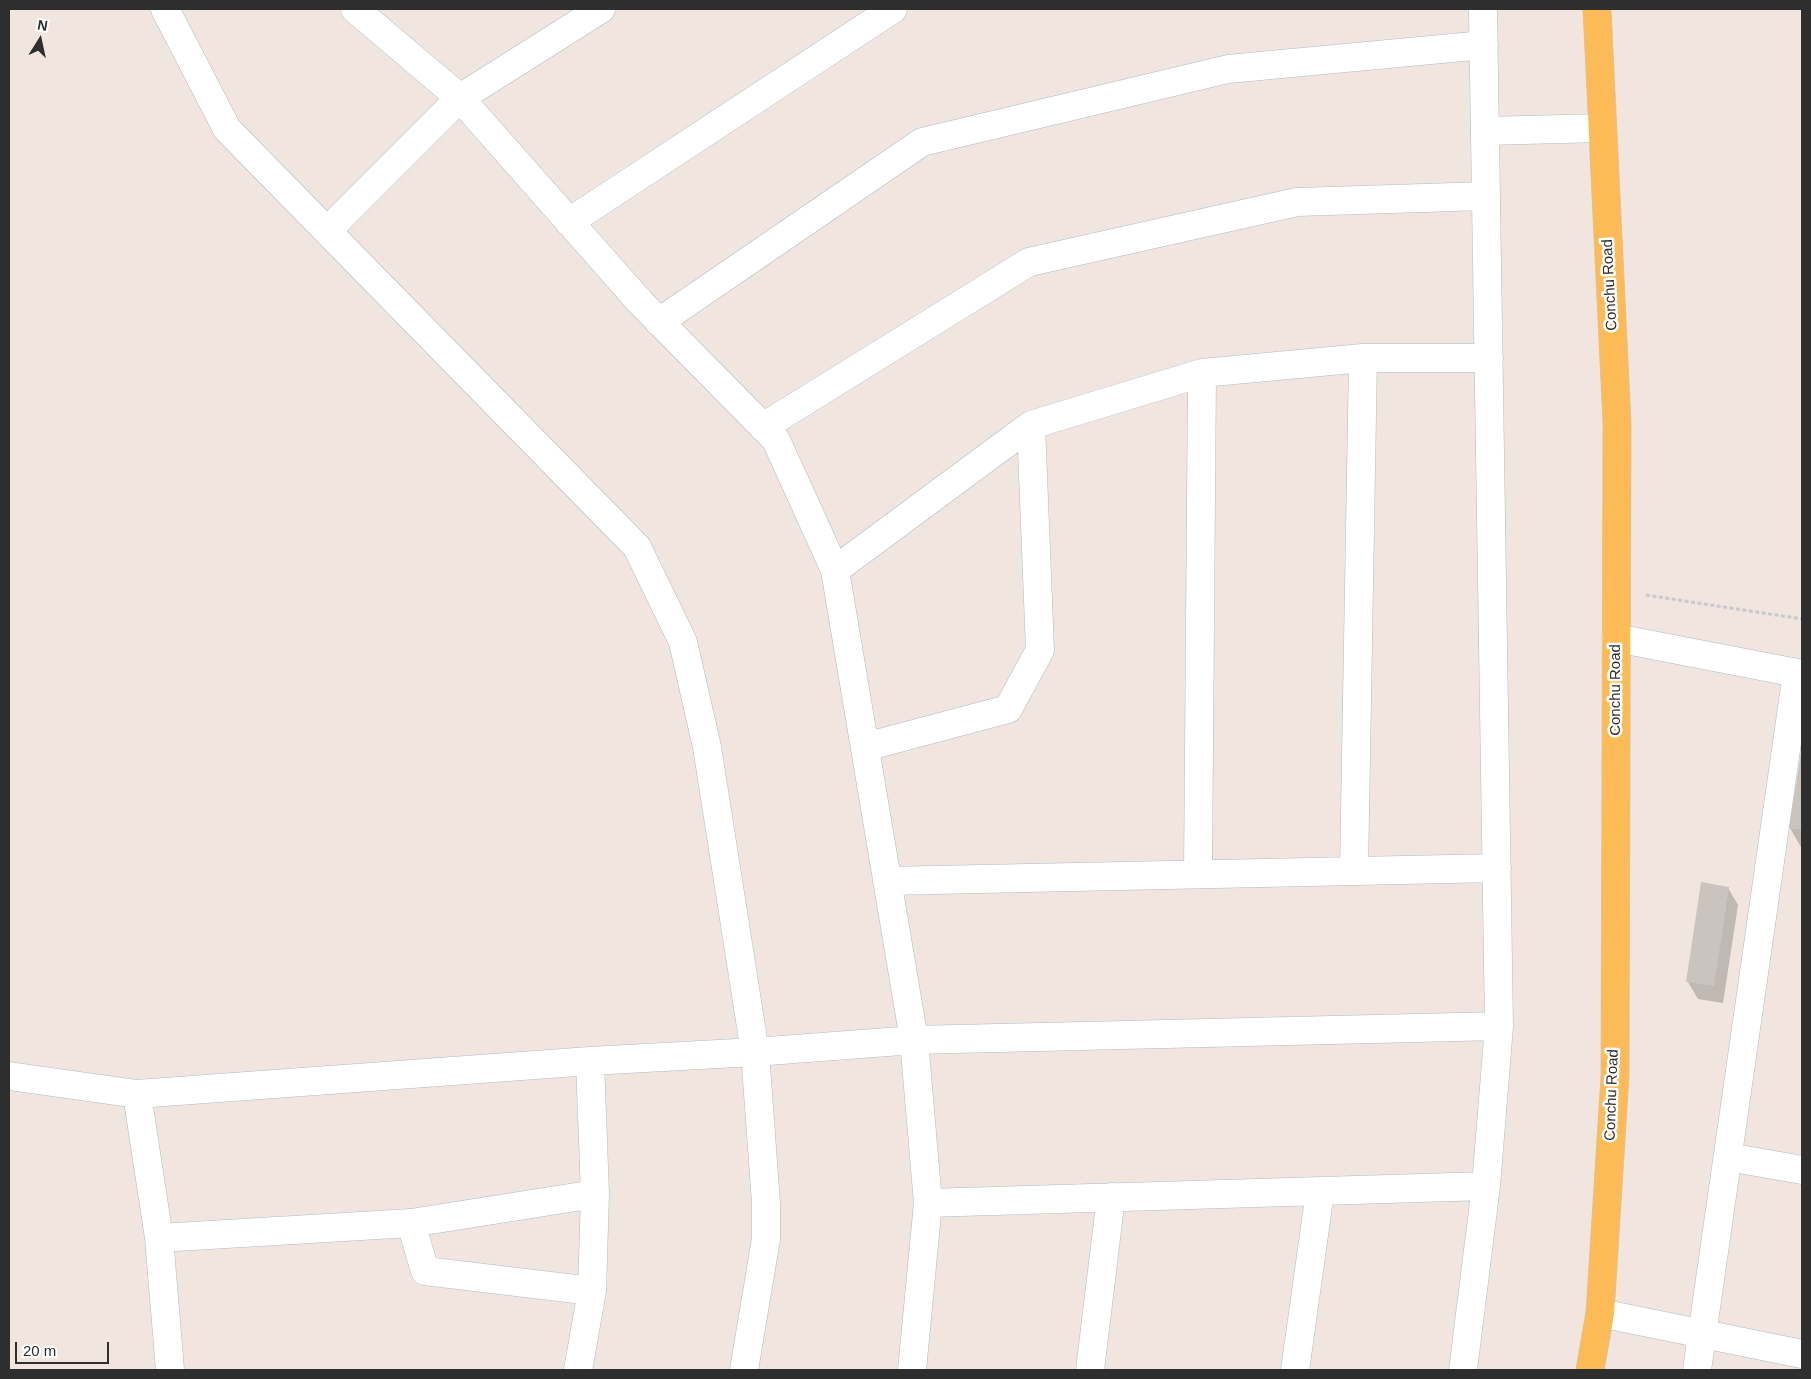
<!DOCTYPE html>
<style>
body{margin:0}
#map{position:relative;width:1811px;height:1379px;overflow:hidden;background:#f0e6df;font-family:Arial,sans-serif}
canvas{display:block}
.frame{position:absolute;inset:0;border:10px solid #2e2e2e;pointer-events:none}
.north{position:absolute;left:15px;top:15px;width:50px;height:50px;-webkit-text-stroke:4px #fff;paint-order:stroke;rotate:10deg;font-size:14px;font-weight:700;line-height:20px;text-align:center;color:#2e2e2e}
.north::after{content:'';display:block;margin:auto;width:18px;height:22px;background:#2e2e2e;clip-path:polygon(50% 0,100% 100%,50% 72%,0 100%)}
.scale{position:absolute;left:15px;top:1342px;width:94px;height:22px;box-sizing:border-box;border:2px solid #2e2e2e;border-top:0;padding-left:6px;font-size:15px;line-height:18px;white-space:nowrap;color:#2e2e2e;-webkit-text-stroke:4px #fff;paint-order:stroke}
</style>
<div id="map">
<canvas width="1811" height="1379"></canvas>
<div class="frame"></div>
<div class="north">N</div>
<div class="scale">20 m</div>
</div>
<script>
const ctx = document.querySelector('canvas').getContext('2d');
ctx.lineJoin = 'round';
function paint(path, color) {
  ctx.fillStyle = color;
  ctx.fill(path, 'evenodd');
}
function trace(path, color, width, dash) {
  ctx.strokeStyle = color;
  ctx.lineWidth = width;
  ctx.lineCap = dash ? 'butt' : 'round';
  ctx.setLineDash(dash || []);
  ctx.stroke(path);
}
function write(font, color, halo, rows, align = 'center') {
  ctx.font = font + ' Arial,sans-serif';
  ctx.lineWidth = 5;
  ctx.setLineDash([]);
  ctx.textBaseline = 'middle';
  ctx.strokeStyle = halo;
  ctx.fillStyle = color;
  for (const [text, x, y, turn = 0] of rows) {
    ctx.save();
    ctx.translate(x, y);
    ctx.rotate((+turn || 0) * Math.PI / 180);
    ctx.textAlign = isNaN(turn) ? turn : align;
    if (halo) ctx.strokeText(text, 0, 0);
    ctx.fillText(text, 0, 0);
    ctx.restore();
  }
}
const shadow = new Path2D(`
 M1802,754v95l-12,-21z
 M1728,888l10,17 -15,98 -25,-4 -10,-17z`);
const building = new Path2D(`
 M1801,753h1v77l-13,-2z
 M1701,882l28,5 -15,99 -28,-4z`);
const path = new Path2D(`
 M1646,595l156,24`);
const minor = new Path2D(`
 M165,9l62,120 100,102
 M355,9l105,89 181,205 135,137 59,130 79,470 14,163 -16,167
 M601,9l-141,89 -133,133 310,316 46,95 24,105 48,305 11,151v36l-22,131
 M1485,131l117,-3
 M569,222l324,-213
 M659,322l263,-180 306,-73 256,-24
 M763,427l266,-165 268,-60 189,-6
 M835,570l196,-145 171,-52 161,-15h126
 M1616,638l186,36
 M865,747l143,-38 32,-59 -9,-225
 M1354,871l9,-513
 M1198,874l4,-501
 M887,881l610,-13
 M9,1076l128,18 453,-33 165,-9 159,-12 585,-14
 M137,1094l22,144 11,132
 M1728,1157l74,13
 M928,1203l558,-17
 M411,1223l14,48 167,20
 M159,1238l252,-15 184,-29
 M1600,1313l202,41
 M578,1370l14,-79 3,-97 -5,-133
 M1090,1370l21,-173
 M1295,1370l25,-178
 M1463,1370l23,-184 13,-160 -16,-1017
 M1697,1370l100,-697`);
const major = new Path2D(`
 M1590,1370l10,-57 15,-237 2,-653 -20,-414`);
const streetNames = [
 ["Conchu Road",1610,285,-93],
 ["Conchu Road",1616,690,-90],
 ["Conchu Road",1612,1095,-88]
];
paint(shadow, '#0003');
paint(building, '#cbc4be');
trace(minor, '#b3b8c2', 29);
trace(major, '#c9c9c9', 29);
trace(path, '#c9c9c9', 3, [4, 2.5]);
trace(minor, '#fff', 28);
trace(major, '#fdbb57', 28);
write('15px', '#2e2e2e', '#fff', streetNames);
</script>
